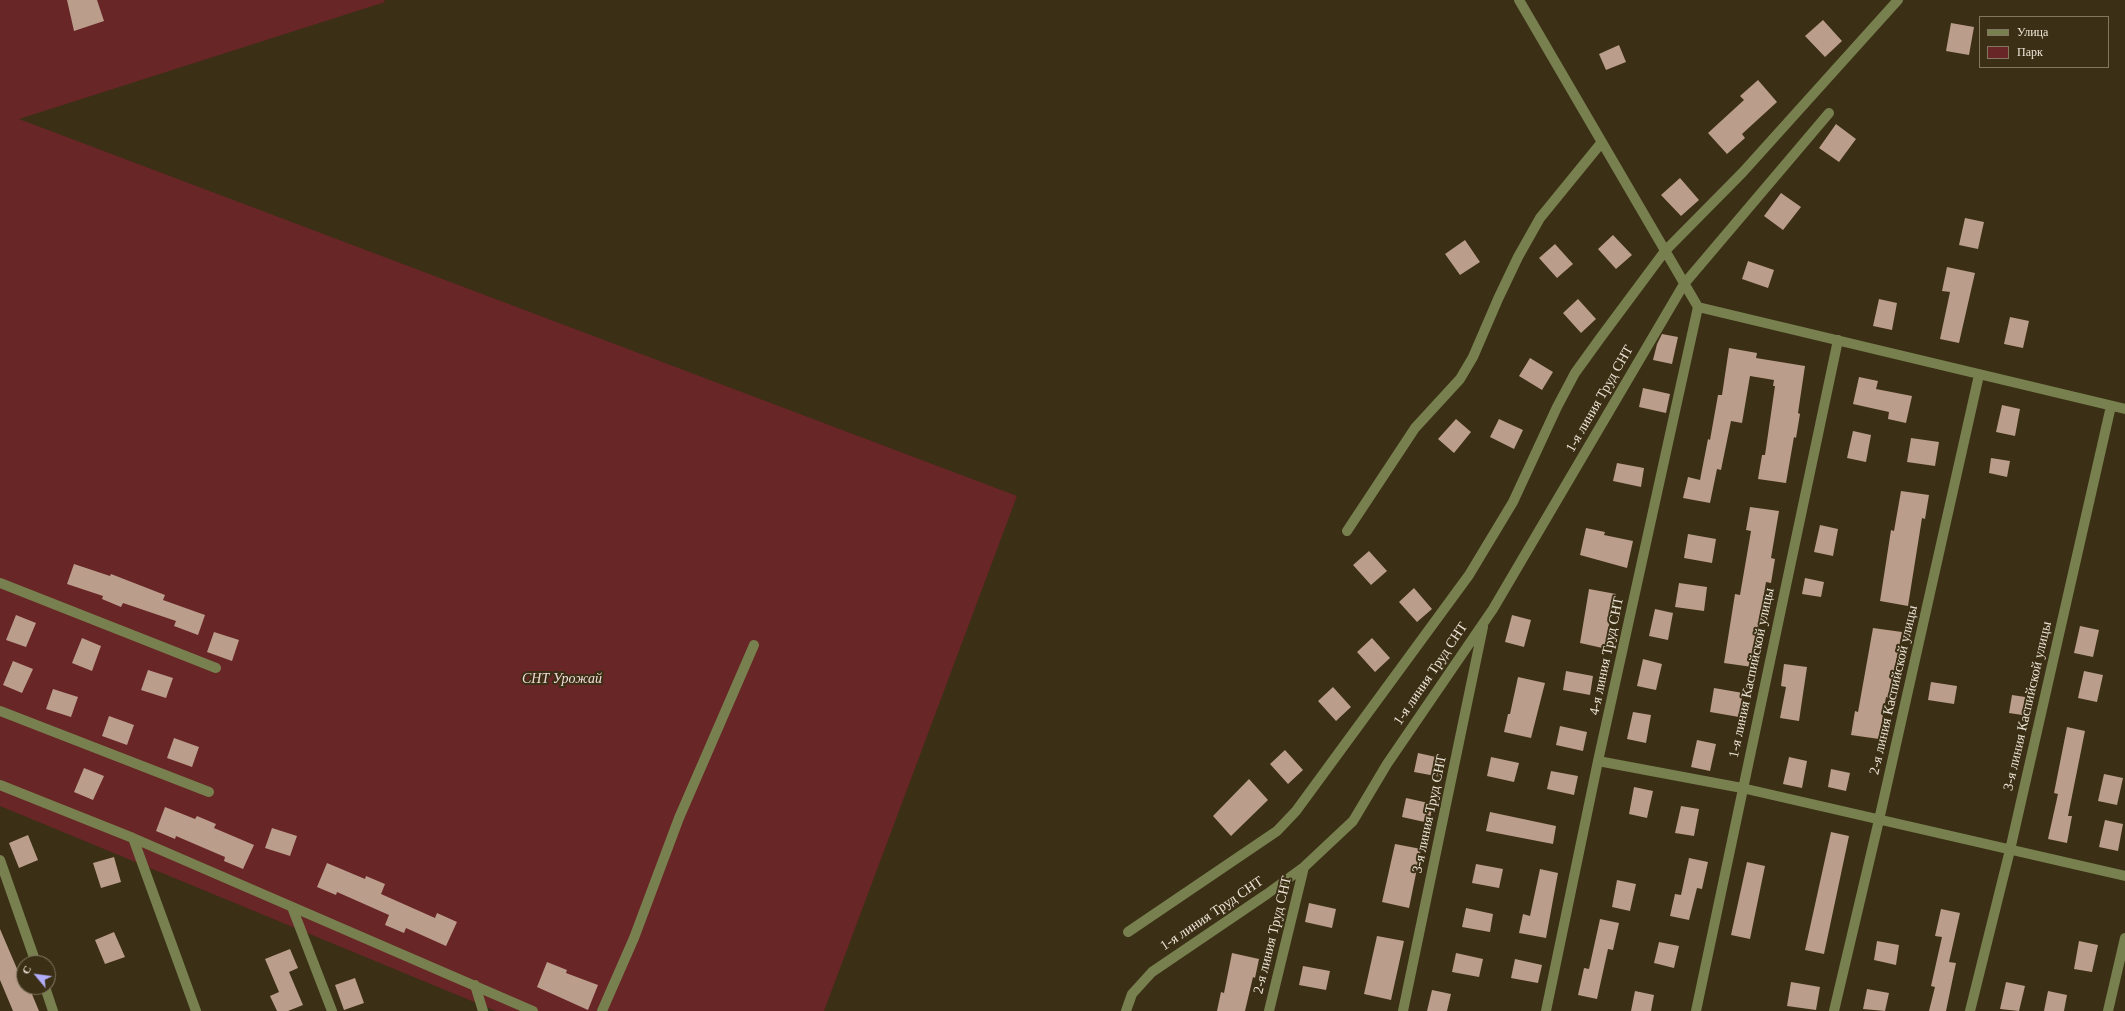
<!DOCTYPE html>
<meta charset="utf-8">
<style>
body{margin:0}
#map{position:relative;width:2125px;height:1011px;overflow:hidden;background:#3b2f15;font-family:Georgia,serif}
canvas{display:block}
.legend{position:absolute;left:1979px;top:16px;width:130px;height:52px;box-sizing:border-box;background:#3b2f15;border:1px solid #827862;margin:0;padding:5px 7px;list-style:none;font-size:12px;color:#ede5d6}
.legend li{display:flex;align-items:center;gap:8px;height:20px}
.legend b{width:20px;border:1px solid #827862}
.north{position:absolute;left:16px;top:955px;width:40px;height:40px;box-sizing:border-box;background:#3b2f15;border:1px solid #827862;border-radius:50%;rotate:299deg;font-size:11px;font-weight:700;line-height:16px;text-align:center;color:#ede5d6}
.north::after{content:'';display:block;margin:auto;width:14px;height:18px;background:#b2adf9;clip-path:polygon(50% 0,100% 100%,50% 72%,0 100%)}
</style>
<div id="map">
<canvas width="2125" height="1011"></canvas>
<ul class="legend">
<li><b style="height:5px;background:#77804e"></b>Улица</li>
<li><b style="height:11px;background:#682627"></b>Парк</li>
</ul>
<div class="north">С</div>
</div>
<script>
const ctx = document.querySelector('canvas').getContext('2d');
ctx.lineJoin = 'round';
function paint(path, color) {
  ctx.fillStyle = color;
  ctx.fill(path, 'evenodd');
}
function trace(path, color, width, dash) {
  ctx.strokeStyle = color;
  ctx.lineWidth = width;
  ctx.lineCap = dash ? 'butt' : 'round';
  ctx.setLineDash(dash || []);
  ctx.stroke(path);
}
function write(font, color, halo, rows, align = 'center') {
  ctx.font = font + ' Georgia,serif';
  ctx.lineWidth = 4;
  ctx.setLineDash([]);
  ctx.textBaseline = 'middle';
  ctx.strokeStyle = halo;
  ctx.fillStyle = color;
  for (const [text, x, y, turn = 0] of rows) {
    ctx.save();
    ctx.translate(x, y);
    ctx.rotate((+turn || 0) * Math.PI / 180);
    ctx.textAlign = isNaN(turn) ? turn : align;
    if (halo) ctx.strokeText(text, 0, 0);
    ctx.fillText(text, 0, 0);
    ctx.restore();
  }
}
const green = new Path2D(`
 M0,0h384l1,2 -366,117 998,377 -193,515h-328l-496,-205z`);
const building = new Path2D(`
 M67,0h30l7,21 -30,10z
 M1823,20l19,21 -17,16 -20,-21z
 M1951,23l23,4 -5,28 -23,-4z
 M1619,45l7,17 -20,8 -7,-16z
 M1758,80l19,22 -35,32 3,4 -18,16 -19,-21 36,-33 -4,-4z
 M1836,124l20,15 -17,23 -20,-14z
 M1680,178l19,22 -18,16 -20,-21z
 M1781,193l20,14 -18,23 -19,-14z
 M1965,218l19,4 -6,27 -19,-4z
 M1613,235l19,20 -16,14 -18,-20z
 M1465,240l15,22 -20,13 -15,-21z
 M1555,244l18,20 -16,14 -18,-20z
 M1748,261l26,9 -6,18 -26,-9z
 M1947,267l28,6 -16,70 -19,-4 10,-47 -8,-1z
 M1578,299l18,20 -15,14 -18,-20z
 M1879,299l18,4 -5,27 -19,-4z
 M2010,317l19,4 -6,27 -19,-4z
 M1662,334l16,3 -6,27 -19,-4 4,-16z
 M1729,348l28,5 -1,5 49,8 -7,47 2,1 -4,24 -2,-1 -8,46 -28,-4 4,-24h3l10,-69h-2l1,-6 -24,-4 -8,47 -11,-2 -10,49 -4,-1 -7,34 -27,-5 5,-21 12,3 8,-41 2,1 8,-45h4z
 M1530,358l23,14 -11,18 -23,-14z
 M1859,377l19,4 -2,8 36,7 -6,27 -18,-4 1,-7 -36,-8z
 M1643,388l27,6 -4,19 -27,-6z
 M2002,405l18,4 -5,27 -19,-4z
 M1456,419l15,13 -17,21 -16,-14z
 M1499,419l24,11 -9,19 -24,-12z
 M1853,431l18,4 -5,27 -19,-4z
 M1911,438l28,4 -4,24 -28,-4z
 M1991,458l19,3 -3,16 -18,-4z
 M1617,463l27,5 -3,19 -28,-6z
 M1901,491l28,4 -4,24 -3,-1 -14,88 -28,-5 11,-71 3,1z
 M1750,507l29,4 -8,47 4,1 -4,24 -5,-1 -14,85 -28,-4 11,-69 5,1 11,-64 -5,-1z
 M1820,525l18,4 -5,27 -19,-4z
 M1586,528l19,4 -1,3 29,6 -6,27 -47,-13z
 M1688,534l28,5 -4,24 -28,-5z
 M1369,551l18,20 -16,14 -18,-20z
 M74,564l36,12 1,-2 54,21 -2,5 42,15 -7,20 -24,-9 2,-5 -53,-18 -2,4 -19,-8 1,-3 -36,-12z
 M1805,578l19,4 -3,15 -19,-3z
 M1679,583l28,4 -3,24 -29,-4z
 M1414,588l18,21 -15,13 -18,-20z
 M1589,589l27,5 -8,36h3l-4,19 -27,-6z
 M1655,609l18,4 -5,27 -19,-4z
 M16,615l20,8 -10,24 -20,-7z
 M1512,615l19,5 -7,27 -19,-5z
 M2080,626l19,4 -6,27 -19,-4z
 M1873,628l29,4 -13,66 -3,-1 -7,42 -28,-4 4,-24 3,1z
 M214,632l25,8 -7,21 -25,-9z
 M82,638l19,8 -9,25 -20,-8z
 M1372,638l18,20 -15,14 -18,-20z
 M1643,659l19,5 -6,26 -19,-4z
 M13,661l20,8 -11,24 -19,-8z
 M1784,664l23,3 -8,54 -19,-3 6,-31 -5,-1z
 M148,670l25,8 -7,20 -25,-8z
 M1566,671l27,5 -3,19 -27,-5z
 M2084,671l19,4 -6,27 -19,-4z
 M1518,677l27,6 -14,55 -27,-6 4,-18h2z
 M1931,682l26,4 -3,18 -26,-4z
 M1333,687l18,20 -15,14 -18,-20z
 M1714,688l29,5 -4,24 -29,-5z
 M53,689l25,8 -7,20 -25,-8z
 M2012,695l20,3 -3,18 -20,-3z
 M1633,712l18,3 -5,28 -19,-4z
 M109,716l25,9 -7,20 -25,-9z
 M1560,726l27,6 -4,19 -27,-6z
 M2067,727l18,4 -17,85h4l-5,27 -19,-4 10,-45 -4,-1z
 M174,738l25,9 -7,20 -25,-9z
 M1697,740l19,4 -6,27 -19,-4z
 M1285,750l18,20 -15,14 -18,-20z
 M1418,753l27,6 -4,18 -27,-5z
 M1491,757l28,6 -5,19 -27,-6z
 M1789,757l18,4 -5,27 -19,-4z
 M84,768l20,8 -11,24 -19,-8z
 M1831,769l19,4 -4,18 -18,-4z
 M1551,771l27,5 -4,19 -27,-6z
 M2104,774l19,4 -6,27 -19,-4z
 M1249,779l19,21 -37,36 -18,-20z
 M1634,787l19,4 -6,27 -18,-4z
 M1406,798l27,6 -4,19 -27,-6z
 M1681,806l18,3 -5,27 -19,-3z
 M165,807l30,12 2,-3 19,8 -2,4 40,17 -11,24 -19,-8 1,-4 -49,-21 -1,3 -19,-8z
 M1490,812l66,14 -3,18 -67,-13z
 M2105,820l18,4 -5,27 -19,-4z
 M272,828l25,8 -7,20 -25,-8z
 M1831,832l18,4 -25,118 -19,-4z
 M28,835l10,25 -19,8 -10,-25z
 M1395,844l26,5 -12,59 -27,-6z
 M114,857l7,25 -20,6 -8,-25z
 M1689,858l19,4 -6,27 -5,-1 -8,32 -19,-4 5,-22 6,1z
 M1747,862l18,4 -15,73 -19,-4z
 M327,863l38,16 1,-3 19,8 -4,10 54,24 2,-5 20,9 -11,24 -40,-18 -2,5 -19,-8 4,-10 -52,-23 -1,3 -19,-8z
 M1476,864l27,5 -4,19 -27,-5z
 M1540,869l18,4 -12,65 -27,-5 4,-19 7,2z
 M1617,880l19,4 -6,27 -18,-4z
 M1309,903l27,6 -4,19 -27,-6z
 M1466,908l27,6 -3,18 -28,-5z
 M1941,909l19,4 -11,49 7,1 -10,48h-17l6,-24 -4,-1 11,-49 -7,-1z
 M1600,919l19,4 -6,27 -5,-1 -11,50 -19,-4 6,-27 5,1z
 M0,929l18,42 6,-2v18h5l10,24h-26l-13,-31z
 M114,932l11,25 -20,7 -10,-24z
 M1377,936l27,5 -13,59 -27,-6z
 M1877,941l22,4 -3,20 -22,-5z
 M2079,941l19,4 -6,27 -18,-3z
 M1659,942l20,4 -5,22 -20,-5z
 M290,949l8,19 -9,4 14,33 -15,6h-11l-7,-15 9,-4 -14,-33z
 M1232,953l27,6 -4,19 -2,-1 -8,34h-28l4,-19 3,1z
 M1456,953l27,6 -4,18 -27,-5z
 M1515,959l27,6 -4,18 -27,-5z
 M547,962l20,8 -1,3 32,12 -10,25 -51,-23z
 M1303,966l27,5 -4,19 -27,-5z
 M355,978l9,25 -20,7 -9,-25z
 M1791,982l29,5 -4,23 -29,-4z
 M2006,982l19,4 -6,25 -19,-2z
 M1867,989l22,4 -4,18 -22,-2z
 M1432,990l19,4 -4,17h-20z
 M1635,991l19,4 -3,16h-20z
 M2048,991l19,4 -3,16h-20z`);
const minor = new Path2D(`
 M1519,0l179,307 427,102
 M1347,531l68,-103 45,-49 13,-22 25,-58 20,-42 22,-39 62,-76
 M0,583l216,85
 M0,711l209,81
 M1598,761l144,27 383,88
 M0,785l133,53 400,173
 M133,838l63,173
 M0,860l36,103
 M292,907l40,104
 M1128,932l149,-101 19,-20 173,-236 44,-73 44,-95 18,-34 26,-36 64,-86 78,-79 155,-172
 M475,985l8,26
 M45,987l8,24
 M602,1011l32,-73 45,-120 75,-173
 M1126,1011l6,-17 20,-22 115,-78 37,-27 49,-46 34,-57 106,-155 191,-325 145,-171
 M1269,1011l35,-144
 M1403,1011l80,-384
 M1546,1011l52,-250 100,-454
 M1696,1011l142,-671
 M1834,1011l45,-191 100,-445
 M1970,1011l40,-161 101,-444
 M2108,1011l17,-73`);
const streetNames = [
 ["1-я линия Труд СНТ",1600,399,-60],
 ["4-я линия Труд СНТ",1607,656,-78],
 ["1-я линия Каспийской улицы",1752,673,-78],
 ["1-я линия Труд СНТ",1431,674,-56],
 ["2-я линия Каспийской улицы",1894,690,-77],
 ["3-я линия Каспийской улицы",2028,706,-77],
 ["3-я линия Труд СНТ",1430,814,-78],
 ["1-я линия Труд СНТ",1212,914,-34],
 ["2-я линия Труд СНТ",1273,935,-76]
];
const parkNames = [
 ["СНТ Урожай",562,679]
];
paint(green, '#682627');
paint(building, '#bb9d8b');
trace(minor, '#77804e', 10);
write('14px', '#ede5d6', '#3b2f15', streetNames);
write('italic 14px', '#f3dcda', '#3b2f15', parkNames);
</script>
